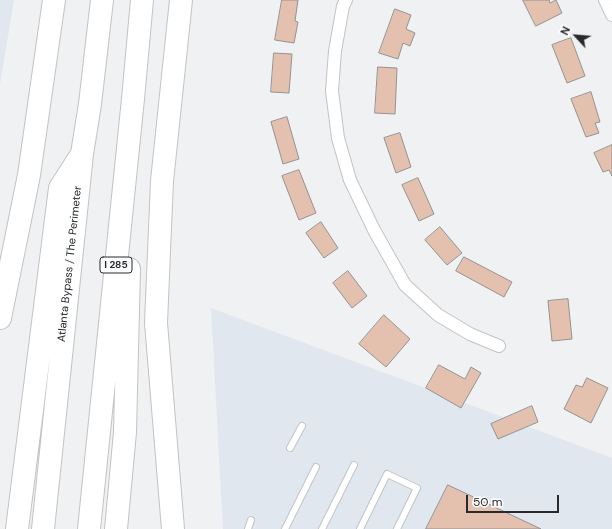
<!DOCTYPE html>
<style>
body{margin:0}
#map{position:relative;width:612px;height:529px;overflow:hidden;background:#f0f1f2;font-family:"DM Sans",sans-serif}
canvas{display:block}
.north{position:absolute;left:556px;top:16px;width:40px;height:40px;-webkit-text-stroke:3px #fdfeff;paint-order:stroke;rotate:296deg;font-size:11px;font-weight:700;line-height:16px;text-align:center;color:#29292a}
.north::after{content:'';display:block;margin:auto;width:14px;height:18px;background:#29292a;clip-path:polygon(50% 0,100% 100%,50% 72%,0 100%)}
.scale{position:absolute;left:466px;top:495px;width:93px;height:18px;box-sizing:border-box;border:2px solid #29292a;border-top:0;padding-left:5px;font-size:12px;line-height:14px;white-space:nowrap;color:#29292a;-webkit-text-stroke:3px #fdfeff;paint-order:stroke}
</style>
<div id="map">
<canvas width="612" height="529"></canvas>
<div class="north">N</div>
<div class="scale">50 m</div>
</div>
<script>
const ctx = document.querySelector('canvas').getContext('2d');
ctx.lineJoin = 'round';
function paint(path, color) {
  ctx.fillStyle = color;
  ctx.fill(path, 'evenodd');
}
function trace(path, color, width, dash) {
  ctx.strokeStyle = color;
  ctx.lineWidth = width;
  ctx.lineCap = dash ? 'butt' : 'round';
  ctx.setLineDash(dash || []);
  ctx.stroke(path);
}
function write(font, color, halo, rows, align = 'center') {
  ctx.font = font + ' "DM Sans",sans-serif';
  ctx.lineWidth = 3;
  ctx.setLineDash([]);
  ctx.textBaseline = 'middle';
  ctx.strokeStyle = halo;
  ctx.fillStyle = color;
  for (const [text, x, y, turn = 0] of rows) {
    ctx.save();
    ctx.translate(x, y);
    ctx.rotate((+turn || 0) * Math.PI / 180);
    ctx.textAlign = isNaN(turn) ? turn : align;
    if (halo) ctx.strokeText(text, 0, 0);
    ctx.fillText(text, 0, 0);
    ctx.restore();
  }
}
const built = new Path2D(`
 M0,0h14l-14,84z
 M211,308l401,150v71h-389z`);
const building = new Path2D(`
 M282,0h16l-3,21 3,1 -4,21 -19,-3z
 M523,0h26l1,3 6,-3 6,13 -26,13z
 M395,9l16,6 -5,14 9,4 -5,13 -7,-3 -5,16 -19,-6z
 M571,38l14,38 -18,7 -15,-38z
 M274,53l18,1 -3,39 -18,-1z
 M378,67l19,1 -2,46 -20,-1z
 M591,92l9,30 -5,1 4,10 -13,4 -15,-38z
 M287,117l12,42 -16,5 -12,-42z
 M400,133l11,34 -15,6 -12,-35z
 M612,145v31l-3,-6 -6,2 -9,-19z
 M299,170l17,43 -17,7 -17,-44z
 M418,178l16,36 -15,7 -17,-36z
 M321,222l17,26 -14,10 -18,-25z
 M440,227l22,26 -15,12 -22,-25z
 M464,257l48,25 -8,15 -48,-26z
 M348,271l19,25 -15,12 -19,-25z
 M568,299l4,40 -20,2 -4,-40z
 M384,315l26,24 -24,28 -27,-23z
 M439,365l26,14 6,-12 10,6 -20,35 -35,-20z
 M587,378l21,10 -17,35 -27,-14 12,-24 6,2z
 M532,406l6,16 -40,17 -7,-15z
 M448,485l93,44h-115z`);
const service = new Path2D(`
 M290,448l12,-22
 M248,529l3,-9
 M285,529l31,-62
 M322,529l32,-64
 M360,529l27,-55 30,14 -20,41`);
const minor = new Path2D(`
 M346,0l-3,6 -8,45 -3,40 6,47 12,42 24,50 31,55 33,30 32,19 29,12
 M605,0l7,15`);
const motorway = new Path2D(`
 M0,318l29,-143 25,-175
 M17,529l43,-341 20,-31
 M43,529l39,-375 8,-50 12,-104
 M89,529l44,-430 9,-99
 M116,529l9,-97 4,-163
 M173,529l-17,-206 6,-142 19,-181`);
const shields = [
 [116,265,32]
];
const shieldNames = [
 ["I 285",116,265]
];
const streetNames = [
 ["Atlanta Bypass / The Perimeter",70,264,-84]
];
paint(built, '#e1e7ee');
paint(building, '#e4c0af');
trace(building, '#939292', 1);
trace(service, '#c2c3c4', 8);
trace(minor, '#c2c3c4', 14);
trace(motorway, '#c2c3c4', 24);
trace(service, '#fff', 6);
trace(minor, '#fff', 12);
trace(motorway, '#fff', 22);
for (const [x, y, w] of shields) {
  const box = new Path2D();
  box.roundRect(x - w / 2, y - 8, w, 16, 3);
  ctx.fillStyle = '#fdfeff';
  ctx.fill(box);
  trace(box, '#29292a', 1);
}
write('bold 10px', '#29292a', null, shieldNames);
write('11px', '#29292a', '#fdfeff', streetNames);
</script>
